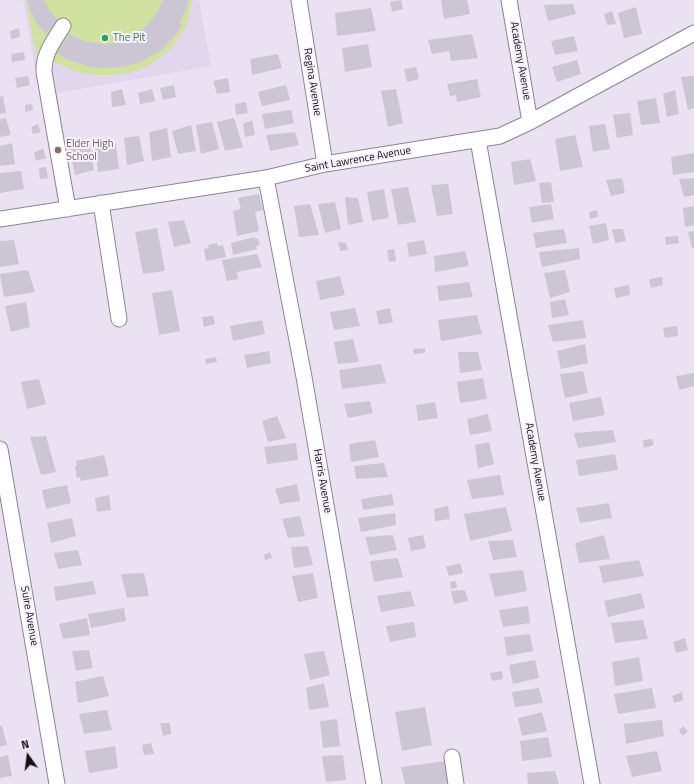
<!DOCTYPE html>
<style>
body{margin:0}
#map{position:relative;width:694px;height:784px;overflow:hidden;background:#eae2f2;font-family:"Titillium Web",sans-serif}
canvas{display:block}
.north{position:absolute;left:8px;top:736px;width:40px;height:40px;-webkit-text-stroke:3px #f7f0ff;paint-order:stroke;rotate:346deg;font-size:11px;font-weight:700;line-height:16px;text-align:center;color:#131116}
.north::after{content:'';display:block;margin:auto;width:14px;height:18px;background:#131116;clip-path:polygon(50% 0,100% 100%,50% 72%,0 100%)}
</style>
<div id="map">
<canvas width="694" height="784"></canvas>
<div class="north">N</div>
</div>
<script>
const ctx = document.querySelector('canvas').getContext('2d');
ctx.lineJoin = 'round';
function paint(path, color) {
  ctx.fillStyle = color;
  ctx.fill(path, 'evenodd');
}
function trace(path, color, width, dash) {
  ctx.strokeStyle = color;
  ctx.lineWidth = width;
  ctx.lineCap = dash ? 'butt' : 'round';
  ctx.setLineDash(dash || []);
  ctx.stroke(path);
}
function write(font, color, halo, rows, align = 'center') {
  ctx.font = font + ' "Titillium Web",sans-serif';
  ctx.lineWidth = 4;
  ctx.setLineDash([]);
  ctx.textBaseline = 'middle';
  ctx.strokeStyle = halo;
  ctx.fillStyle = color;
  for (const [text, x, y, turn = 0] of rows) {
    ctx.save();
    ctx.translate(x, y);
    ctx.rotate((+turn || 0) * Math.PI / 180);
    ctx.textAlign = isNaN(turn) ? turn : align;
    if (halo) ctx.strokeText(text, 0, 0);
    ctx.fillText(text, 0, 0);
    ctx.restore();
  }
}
const built = new Path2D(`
 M23,0h176l12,66 -154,27 19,114 -16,3z`);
const green = new Path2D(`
 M26,0h166l-6,27 -16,23 -22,16 -18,7 -18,2h-17l-18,-3 -41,-18z`);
const building = new Path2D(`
 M27,0h17l6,11 8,10 -12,13 -9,-10 -7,-14z
 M163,0h26l-3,10 -7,14 3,2 -9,12 -11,12 -23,13 -17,4 -15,1 -17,-1 -21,-7 -12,-6 12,-20 15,7 16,3 15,-1 13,-5 13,-7 10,-10 8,-12z
 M401,0l2,9 -11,3 -2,-10z
 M441,0h26l3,14 -26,5z
 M573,4l3,10 -28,7 -4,-16z
 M636,7l6,27 -18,4 -6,-25z
 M371,8l5,23 -39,5 -2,-23z
 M612,11l4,13 -9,1 -3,-11z
 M19,28l1,9 -9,2 -1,-8z
 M472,34l6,24 -27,3 -2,-10 -17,3 -4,-14z
 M574,36l4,15 -23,4 -4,-14z
 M368,44l4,23 -27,5 -3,-24z
 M24,52l1,8 -13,2 -1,-8z
 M278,54l4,14 -30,7 -2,-16z
 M577,60l4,14 -24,8 -5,-15z
 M416,67l3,12 -12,3 -3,-13z
 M28,76l2,9 -13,3 -2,-10z
 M694,76v32l-6,2 -7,-33z
 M228,78l2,14 -13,2 -4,-13z
 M477,79l4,18 -24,5 -1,-7 -6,1 -3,-12z
 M174,85l2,12 -13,3 -3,-12z
 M286,85l4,15 -28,6 -4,-14z
 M122,89l4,16 -14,2 -1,-15z
 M152,89l3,12 -15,3 -2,-11z
 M396,89l7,34 -15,4 -7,-36z
 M675,90l4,24 -12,3 -4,-23z
 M3,96l3,17 -6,1v-17z
 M656,98l4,25 -19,2 -4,-24z
 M246,102l2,11 -12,2 -1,-11z
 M32,104l1,6 -8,2v-7z
 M291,110l3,13 -29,6 -3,-15z
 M630,113l3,22 -16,3 -4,-23z
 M6,118l5,17 -11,2v-18z
 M234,118l9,29 -18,4 -8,-29z
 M252,120l3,15 -10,2 -2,-13z
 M212,122l7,27 -18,5 -5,-29z
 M38,124l3,8 -8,2 -2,-7z
 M605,124l5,25 -17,3 -4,-26z
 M191,125l5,26 -18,3 -6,-23z
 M167,128l4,29 -19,4 -3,-29z
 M295,132l4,13 -29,6 -4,-16z
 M575,135l8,32 -23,4 -5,-32z
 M139,136l5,25 -17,4 -3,-27z
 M89,141l5,29 -19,5 -6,-30z
 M12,143l3,21 -15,2v-20z
 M116,144l3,25 -21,3 -3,-26z
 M43,148l3,10 -10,3 -2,-8z
 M694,153v19l-21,3 -2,-18z
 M530,159l6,22 -22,4 -3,-23z
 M46,167l2,11 -8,1 -1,-11z
 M21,171l3,18 -24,4v-20z
 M622,178l3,15 -14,3 -5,-16z
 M694,178v17l-10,2 -5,-18z
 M551,182l3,20 -12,1 -3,-20z
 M448,184l5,30 -16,2 -6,-31z
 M408,187l8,35 -18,3 -7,-36z
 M384,189l5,29 -17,3 -5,-29z
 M259,194l4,16 -8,2 4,19 -22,5 -4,-25 8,-2 -3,-11z
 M345,197l13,1 5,24 -15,3z
 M335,202l6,27 -16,4 -7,-29z
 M310,204l9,31 -20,2 -5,-31z
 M551,204l3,15 -22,4 -3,-16z
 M694,206v19l-9,2 -2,-19z
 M597,210l1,7 -8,2 -1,-7z
 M184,220l7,23 -17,4 -6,-25z
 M606,223l3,17 -16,4 -4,-18z
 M157,228l8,43 -22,3 -8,-42z
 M564,229l3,14 -31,5 -3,-15z
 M612,229h11l3,12 -11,2z
 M694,231v17h-2l-4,-16z
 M678,236l1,7 -13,2 -1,-8z
 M255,237v2l3,-1 2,7 -4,1 1,3 -24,6 -2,-12z
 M14,240l5,24 -19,3v-26z
 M424,240l3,14 -18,3 -2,-14z
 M338,242l8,1 2,7 -8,1z
 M217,243v3l6,-1 3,12 -20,4 -2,-12 5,-1 -1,-3z
 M579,248l1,11 -38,8 -3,-15z
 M394,249l2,12 -7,1 -2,-12z
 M465,251l4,15 -34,6 -1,-16z
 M257,254l5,13 -25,5 1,7 -11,2 -5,-21z
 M28,270l7,22 -31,5 -4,-23z
 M565,270l5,22 -20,6 -6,-25z
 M340,276l5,19 -25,5 -4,-19z
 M662,277l1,8 -12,3 -2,-9z
 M469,282l4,15 -34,4 -2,-15z
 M629,285l1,10 -14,3 -2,-10z
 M172,290l8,41 -21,4 -7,-42z
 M565,299l4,16 -17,3 -2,-16z
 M26,302l4,25 -19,5 -6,-26z
 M355,308l5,18 -26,4 -4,-18z
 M390,308l3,14 -14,3 -3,-14z
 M477,315l5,19 -41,7 -3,-21z
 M213,316l2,8 -11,3 -2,-10z
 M262,320l3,14 -32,7 -3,-15z
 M583,320l3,18 -33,4 -5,-17z
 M677,326l1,10 -13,2 -2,-10z
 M353,339l6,23 -21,2 -4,-22z
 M585,344l3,19 -27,6 -4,-18z
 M425,348v5l-11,1 -1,-5z
 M269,351l2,12 -24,5 -3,-13z
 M458,352h20l4,18 -22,3z
 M216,357l1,5 -11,2 -1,-5z
 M381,364l5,19 -44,6 -3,-19z
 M583,371l5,22 -23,5 -5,-24z
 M694,373v13l-15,4 -3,-14z
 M483,378l4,21 -27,4 -3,-21z
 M39,379l7,25 -19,5 -6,-27z
 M601,397l4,18 -32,6 -4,-18z
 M370,401l3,12 -25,5 -4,-14z
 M435,402l3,16 -20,3 -2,-16z
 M488,414l4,17 -22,4 -3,-16z
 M277,416l9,22 -18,4 -6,-21z
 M613,430l3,12 -38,6 -4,-15z
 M46,436l10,36 -15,3 -11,-38z
 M652,439l2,6 -10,3 -1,-8z
 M375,440l4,17 -28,5 -2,-18z
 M489,442l5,22 -16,4 -3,-23z
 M296,443l2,17 -31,4 -3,-17z
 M615,454l3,16 -39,6 -3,-16z
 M104,455l5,21 -28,5 -1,-4 -3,1 -2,-12h2l-1,-5z
 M384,463l4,14 -32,2 -2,-13z
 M500,475l4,20 -32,4 -5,-19z
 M297,484l3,17 -20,3 -5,-15z
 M67,485l4,18 -25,6 -4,-19z
 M392,494l2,11 -31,5 -2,-11z
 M109,495l2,15 -14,2 -2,-14z
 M609,503l3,15 -32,5 -4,-15z
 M448,506l2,13 -15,2 -1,-12z
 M506,507l6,24 -42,10 -6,-27z
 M395,513l1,12 -35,7 -3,-14z
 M300,516l5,20 -17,2 -6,-19z
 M72,518l4,18 -25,7 -4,-20z
 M393,535l4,15 -27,5 -5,-18z
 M423,535l3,13 -15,3 -3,-13z
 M604,535l6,24 -31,4 -4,-20z
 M513,540l4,17 -24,3 -5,-19z
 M308,546l5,19 -19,3 -3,-21z
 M78,550l4,15 -24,4 -4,-16z
 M270,552l2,6 -7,2 -1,-5z
 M398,558l5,19 -29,5 -4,-21z
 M639,560l5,16 -41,7 -4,-17z
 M460,563l3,10 -14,3 -3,-9z
 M523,570l4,21 -32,6 -6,-23z
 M144,573l5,23 -22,2 -6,-24z
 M313,573l5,25 -20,4 -6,-26z
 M93,581l3,13 -40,7 -2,-14z
 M456,581l1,7 -6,1 -1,-7z
 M465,590l3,11 -14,3 -3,-13z
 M410,591l5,15 -34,6 -4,-16z
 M641,593l4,15 -37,9 -4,-16z
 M528,606l2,17 -27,4 -4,-17z
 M124,608l2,13 -35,7 -3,-14z
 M87,618l3,17 -27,4 -4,-15z
 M643,620l5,19 -33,4 -4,-20z
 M414,622l2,15 -26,5 -4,-16z
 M530,634l3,17 -26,5 -3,-19z
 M685,638l3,12 -12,3 -3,-11z
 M89,650l4,18 -17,3 -4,-20z
 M324,651l6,24 -20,5 -6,-26z
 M639,657l4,24 -28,5 -3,-24z
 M535,660l4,18 -26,6 -4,-19z
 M502,671l1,8 -11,2 -2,-8z
 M103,676l6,20 -31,7 -3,-21z
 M324,683l5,24 -20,3 -3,-22z
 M539,688l4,15 -28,4 -3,-15z
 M652,688l4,20 -38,6 -4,-20z
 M682,692l1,8 -9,3 -2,-7z
 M425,707l7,38 -30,6 -7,-39z
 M107,710l5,20 -28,4 -5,-20z
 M542,712l5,19 -25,5 -4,-18z
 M337,719l3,27 -17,2 -3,-27z
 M662,720l2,16 -38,8 -2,-20z
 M160,723h10l1,11 -8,2z
 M0,726h2l5,19 -7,2z
 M683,726l5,5 -5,5 -4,-5z
 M548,737l4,20 -30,4 -2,-20z
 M151,743l3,11 -10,1 -2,-10z
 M115,746l3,22 -29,5 -4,-22z
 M657,751l5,20 -30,6 -6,-21z
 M8,755l4,21 -12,2v-21z
 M343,755l3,25 -20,2 -4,-26z
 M446,761l6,22 -8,1h-39l-4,-17z
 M555,771l4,13h-31l-1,-11z`);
const minor = new Path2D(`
 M299,0l26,164
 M509,0l21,122
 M63,26c-9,15 -20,28 -19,46l24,137
 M478,140l114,644
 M266,178l38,199 70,407
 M101,203l18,116
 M0,219l266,-41 59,-14 175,-28 30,-14 164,-89
 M0,449l57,335
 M452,757l4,27`);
const markers = [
 [105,38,4,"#2e9e5b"],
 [58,150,4,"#8d6e63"]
];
const leisureNames = [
 ["The Pit",113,38]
];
const streetNames = [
 ["Academy Avenue",520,61,80],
 ["Regina Avenue",312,82,81],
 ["Saint Lawrence Avenue",358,160,-10],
 ["Academy Avenue",535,462,80],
 ["Harris Avenue",322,481,80],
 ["Suire Avenue",29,616,80]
];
const educationNames = [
 ["Elder High",66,144],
 ["School",66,157]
];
paint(built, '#e1d6ec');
paint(green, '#d1e1a0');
paint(building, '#ccc5d3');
trace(minor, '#8b8592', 17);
trace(minor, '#fff', 15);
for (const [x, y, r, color] of markers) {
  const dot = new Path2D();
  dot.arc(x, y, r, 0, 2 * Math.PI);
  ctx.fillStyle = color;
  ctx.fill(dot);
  trace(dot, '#f7f0ff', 1.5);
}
write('11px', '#27864d', '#f7f0ff', leisureNames, 'left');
write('11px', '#131116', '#f7f0ff', streetNames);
write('11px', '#785e54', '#f7f0ff', educationNames, 'left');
</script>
